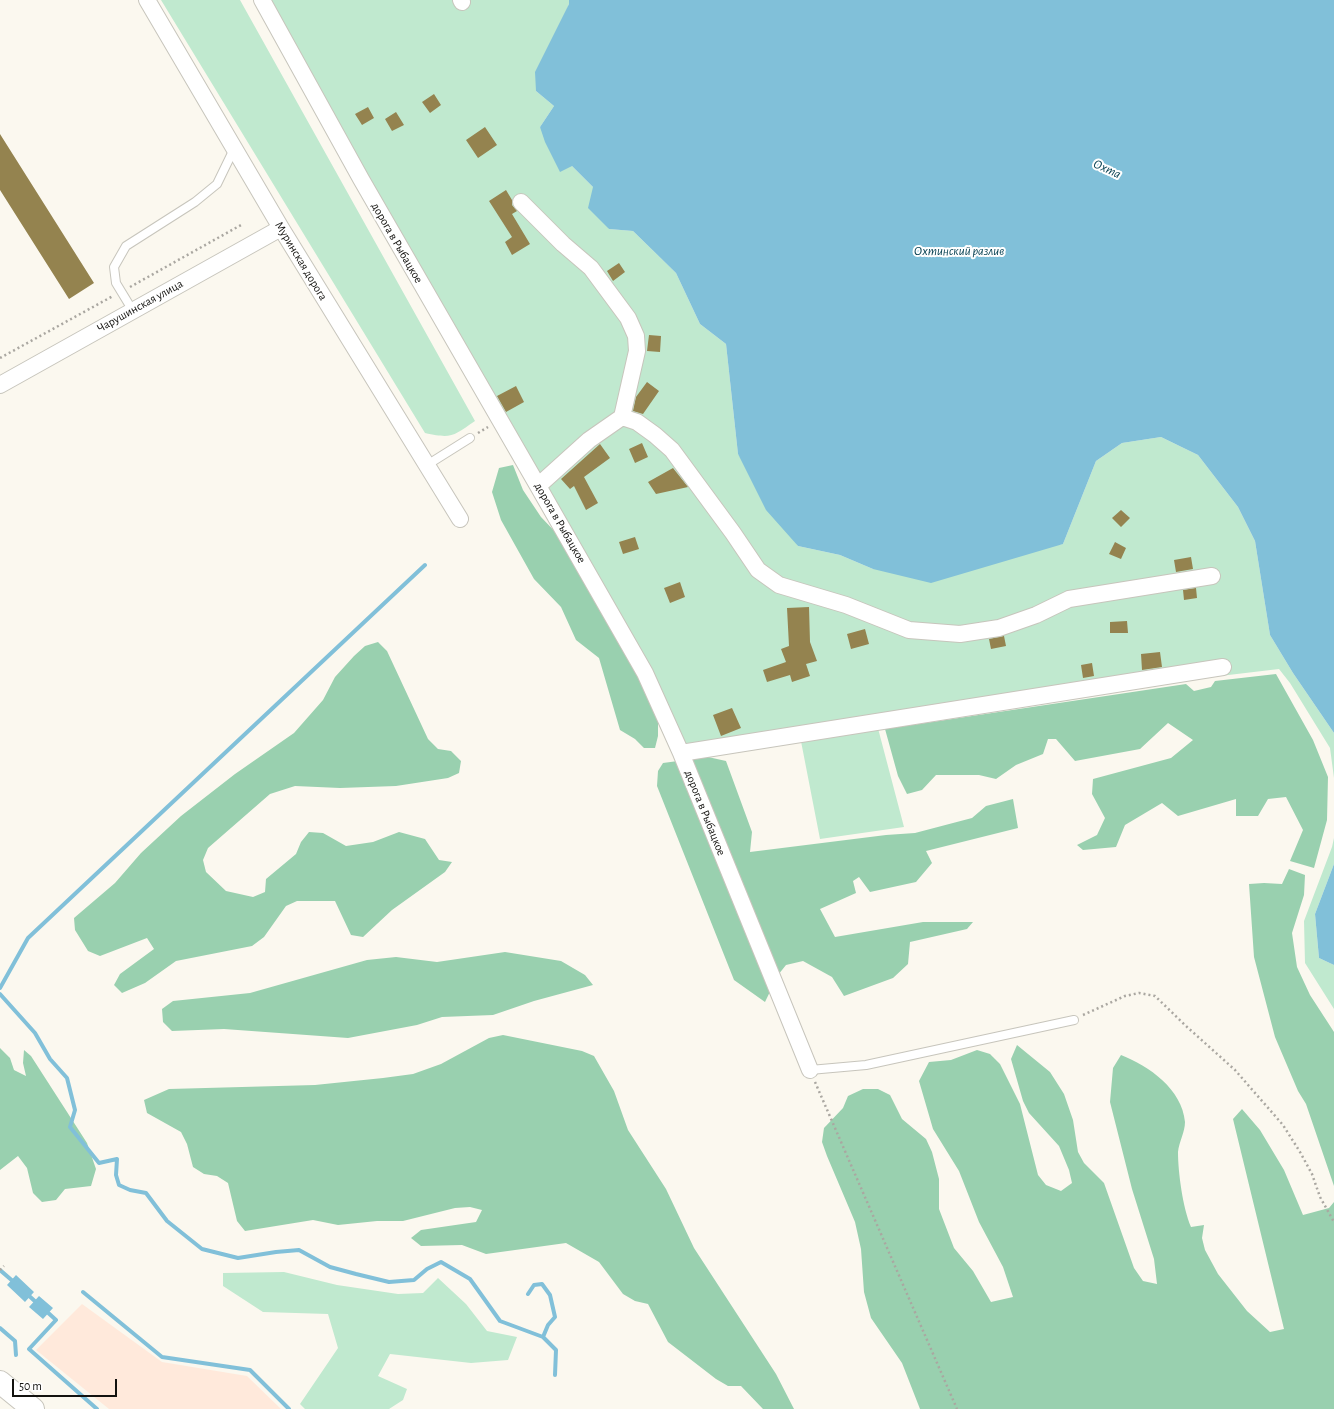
<!DOCTYPE html>
<meta charset="utf-8">
<style>
body{margin:0}
#map{position:relative;width:1334px;height:1409px;overflow:hidden;background:#fbf8ef;font-family:"Alegreya Sans",sans-serif}
canvas{display:block}
.scale{position:absolute;left:12px;top:1379px;width:105px;height:18px;box-sizing:border-box;border:2px solid #13120f;border-top:0;padding-left:5px;font-size:12px;line-height:14px;white-space:nowrap;color:#13120f;-webkit-text-stroke:3px #fff;paint-order:stroke}
</style>
<div id="map">
<canvas width="1334" height="1409"></canvas>
<div class="scale">50 m</div>
</div>
<script>
const ctx = document.querySelector('canvas').getContext('2d');
ctx.lineJoin = 'round';
function paint(path, color) {
  ctx.fillStyle = color;
  ctx.fill(path, 'evenodd');
}
function trace(path, color, width, dash) {
  ctx.strokeStyle = color;
  ctx.lineWidth = width;
  ctx.lineCap = dash ? 'butt' : 'round';
  ctx.setLineDash(dash || []);
  ctx.stroke(path);
}
function write(font, color, halo, rows, align = 'center') {
  ctx.font = font + ' "Alegreya Sans",sans-serif';
  ctx.lineWidth = 4;
  ctx.setLineDash([]);
  ctx.textBaseline = 'middle';
  ctx.strokeStyle = halo;
  ctx.fillStyle = color;
  for (const [text, x, y, turn = 0] of rows) {
    ctx.save();
    ctx.translate(x, y);
    ctx.rotate((+turn || 0) * Math.PI / 180);
    ctx.textAlign = isNaN(turn) ? turn : align;
    if (halo) ctx.strokeText(text, 0, 0);
    ctx.fillText(text, 0, 0);
    ctx.restore();
  }
}
const industrial = new Path2D(`
 M82,1304l80,58 85,14 34,33h-172l-73,-59z`);
const green = new Path2D(`
 M161,0h79l235,421c-22,15 -23,18 -50,12z
 M261,0h308v4l-33,87 18,15 -14,21 32,39 21,21 16,42 24,2 43,42 24,51 26,20 12,110 60,92 42,9 33,14 190,-25 33,-83 26,-18 39,-6 37,18 40,52 17,34 15,94 23,38 41,60v45l-4,-30 -40,-65 -11,-14 -404,48 29,110 -84,12 -21,-108 -117,15z
 M1334,838v26l-19,50 4,44 15,7v44l-29,-46 -1,-42 28,-74z
 M284,1272l53,13 61,9 25,-1 15,-15 28,26 21,27 30,6 -9,23 -37,3 -81,-9 -12,22 29,13 -4,11 -14,9h-84l-5,-5 38,-56 -10,-34 -65,-2 -40,-26v-13z`);
const forest = new Path2D(`
 M513,465l10,25 18,27 21,22 78,136 18,45v16l-3,12h-11l-9,-9 -15,-9 -21,-72 -23,-18 -15,-33 -27,-28 -33,-59 -9,-28 7,-24z
 M378,642l9,9 41,88 10,10 13,2 10,10 -2,12 -11,5 -52,8 -56,2 -45,-2 -25,8 -62,54 -5,12 3,12 20,19 27,6 12,-5 1,-13 30,-25 5,-12 8,-10 14,1 23,13 27,-4 26,-10 26,7 14,21 13,2 -7,10 -53,38 -29,27 -12,-2 -16,-34h-38l-11,5 -22,31 -12,9 -76,15 -31,22 -23,10 -8,-8 6,-11 34,-25 -7,-11 -47,18 -12,-5 -13,-21 -1,-12 41,-35 26,-30 40,-37 54,-42 59,-41 29,-33 12,-23 19,-21 11,-10z
 M1276,674l37,66 15,37 -1,43 -13,48 -24,-7 13,-31 -17,-33 -18,2 -10,17h-22v-17l-58,17 -16,-13 -37,22 -9,22 -33,3 -6,-5 20,-10 8,-17 -13,-24 1,-15 78,-21 22,-18 -25,-17 -28,26 -65,12 -19,-22h-8l-5,15 -27,11 -20,14 -17,-4h-43l-14,15 -15,4 -9,-18 -13,-47 301,-45 8,7 17,-4 4,-6z
 M708,757l18,4 26,71 -2,20 136,-17 29,-2 57,-15 14,-12 27,-7 5,29 -92,23 6,12 -16,19 -46,10 -11,-15 -6,4 3,12 -36,16 15,28 88,-15h50l-6,7 -57,13 -2,22 -15,14 -49,18 -12,-19 -29,-16 -17,4 -8,10 -13,27 -31,-22 -77,-194 1,-15 5,-8z
 M1289,869l16,6 -1,20 -12,38 5,34 13,28 24,37v154l-28,-82 -8,-13 -23,-54 -21,-80 -5,-73 15,-1 18,1z
 M505,952l56,9 24,14 8,10 -59,16 -41,14 -51,2 -25,8 -69,13 -124,-9 -52,2 -9,-9 -1,-13 11,-8 77,-8 117,-33 29,-3 41,5z
 M503,1035l79,16 12,5 20,35 14,39 38,59 28,59 82,126 18,35h-31l-22,-23h-13l-12,-7 -48,-37 -20,-38 -13,-3 -12,-7 -24,-32 -33,-19 -80,11 -24,-9 -41,1 -10,-8 10,-8 55,-8 6,-12 -12,-3 -15,1 -52,13h-26l-39,4 -25,-5 -68,11 -8,-10 -9,-38 -11,-7 -13,-2 -11,-7 -6,-23 -6,-12 -34,-19 -3,-13 25,-11 146,-4 68,-7 30,-4 28,-10 48,-26z
 M1017,1045l33,27 14,22 9,26 5,32 6,11 20,20 30,85 9,13 14,3 -3,-25 -22,-70 -22,-87 3,-34 8,-13c28,11 61,34 64,67 0,10 -6,20 -7,30 0,21 5,56 13,75l13,-2 -2,13 3,12 13,24 29,37 23,21 14,-3 -51,-210 9,-10 18,21 24,40 19,45 26,-7 5,-6v207h-414l-18,-46 -31,-45 -7,-26 -3,-43 -6,-27 -28,-66 -5,-14 2,-14 19,-20 5,-12 15,-7h15l12,6 12,24 24,20 6,13 7,27v30l15,39 19,23 18,31 22,-5 -10,-30 -24,-45 -20,-51 -26,-42 -14,-48 10,-19 22,-2 26,-10 13,4 10,10 20,40 18,71 8,10 15,6 11,-8 -3,-13 -10,-24 -30,-33 -6,-12 -12,-42z
 M0,1048l10,10 4,12 12,6 -3,-13 1,-13 7,6 56,87 9,26 -5,17 -26,3 -9,11 -14,2 -9,-9 -6,-25 -9,-12 -18,14z`);
const water = new Path2D(`
 M569,0h765v733l-41,-60 -23,-38 -15,-94 -17,-34 -40,-52 -37,-18 -39,6 -26,18 -33,83 -132,39 -58,-14 -33,-14 -42,-9 -32,-36 -28,-56 -12,-110 -26,-20 -24,-51 -43,-42 -24,-2 -21,-21 5,-21 -21,-21 -12,6 -15,-30 -5,-15 14,-21 -18,-15 -1,-19 34,-68z
 M1334,864v101l-15,-7 -4,-44z
 M16,1275l18,17 -9,10 -18,-17z
 M39,1296l14,12 -10,11 -14,-12z`);
const stream = new Path2D(`
 M0,988l28,-50 397,-373
 M0,994l35,39 15,26 17,19 8,32 -5,17 29,36 18,-4 -1,16 3,10 11,5 16,3 21,28 35,28 36,9 38,-6 23,-2 31,17 26,7 33,8 25,-2 13,-11 14,-7 29,17 30,42 43,16 13,13 -1,25
 M0,1270l15,13
 M83,1292l79,65 88,13 39,39
 M27,1294l11,10
 M528,1294l6,-9 8,-1 8,11 5,22 -7,8 -5,12
 M45,1310l11,10 -27,29 68,60
 M0,1328l15,13 1,14`);
const building = new Path2D(`
 M434,94l7,11 -11,8 -8,-11z
 M368,107l6,11 -12,7 -7,-11z
 M396,112l8,13 -12,6 -7,-12z
 M485,127l12,18 -19,13 -12,-18z
 M0,134l94,149 -25,16 -69,-109z
 M506,190l6,10v5l5,6 -5,3 18,30 -18,11 -7,-13 7,-5 -23,-36z
 M619,263l6,9 -12,9 -6,-10z
 M649,335l12,1 -1,16 -13,-1z
 M647,382l12,9 -16,23 -10,-3 3,-14z
 M516,386l8,16 -18,10 -9,-16z
 M642,443l6,14 -13,6 -6,-14z
 M600,444l10,14 -26,19 14,26 -12,7 -12,-24 -4,3 -9,-10z
 M673,468l15,19 -32,7 -8,-12z
 M1121,510l9,8 -9,9 -9,-9z
 M635,537l4,12 -16,5 -4,-12z
 M1115,542l11,6 -5,11 -12,-5z
 M1191,557l2,12 -17,3 -2,-12z
 M680,582l5,15 -15,6 -6,-15z
 M1196,588l1,10 -13,2 -1,-10z
 M809,607l1,35 7,19 -11,3 4,12 -18,6 -2,-7 -23,7 -4,-12 23,-8 -5,-13 8,-3 -2,-38z
 M1127,621l1,12h-18v-11z
 M865,629l4,15 -18,5 -4,-15z
 M1004,636l2,10 -15,3 -2,-10z
 M1160,652l2,15 -20,3 -1,-16z
 M1092,663l2,13 -11,2 -2,-13z
 M732,708l9,20 -20,8 -8,-21z`);
const path = new Path2D(`
 M130,287l111,-62
 M0,358l113,-62
 M478,433l10,-6
 M1083,1015l42,-19 14,-3 16,3 31,30 49,44 48,55 17,27 12,22 8,23 14,25
 M815,1082l142,327
 M0,1270l4,-4`);
const service = new Path2D(`
 M133,311l-17,-28 -2,-16 12,-21 69,-44 22,-18 17,-35
 M427,465l43,-27
 M810,1070l56,-5 208,-45`);
const minor = new Path2D(`
 M147,0l134,228 179,291
 M262,0l99,179 177,307 107,187 36,80 129,317
 M461,0l1,2
 M521,202l42,42 28,24 37,50 8,18 1,15 -15,66 15,5 18,13 17,15 61,83 25,37 21,15 67,20 63,25 51,4 39,-6 37,-13 33,-16 143,-23
 M0,385l281,-157
 M538,486l51,-46 33,-23
 M681,753l542,-86`);
const motorway = new Path2D(`
 M0,1382l33,27`);
const streetNames = [
 ["дорога в Рыбацкое",397,243,60],
 ["Муринская дорога",301,261,59],
 ["Чарушинская улица",140,306,-29],
 ["дорога в Рыбацкое",560,523,60],
 ["дорога в Рыбацкое",705,813,68]
];
const waterNames = [
 ["Охта",1107,169,25],
 ["Охтинский разлив",959,251]
];
paint(industrial, '#ffe9db');
paint(green, '#c0e9cf');
paint(forest, '#99d0af');
paint(water, '#81c0d9');
trace(stream, '#81c0d9', 4);
paint(building, '#94834f');
trace(service, '#c7c5bc', 10);
trace(minor, '#c7c5bc', 18);
trace(motorway, '#c7c5bc', 24);
trace(path, '#aaa7a1', 2.5, [2, 3]);
trace(service, '#fff', 8);
trace(minor, '#fff', 16);
trace(motorway, '#fff', 22);
write('12px', '#13120f', '#fff', streetNames);
write('italic 13px', '#084253', '#fff', waterNames);
</script>
